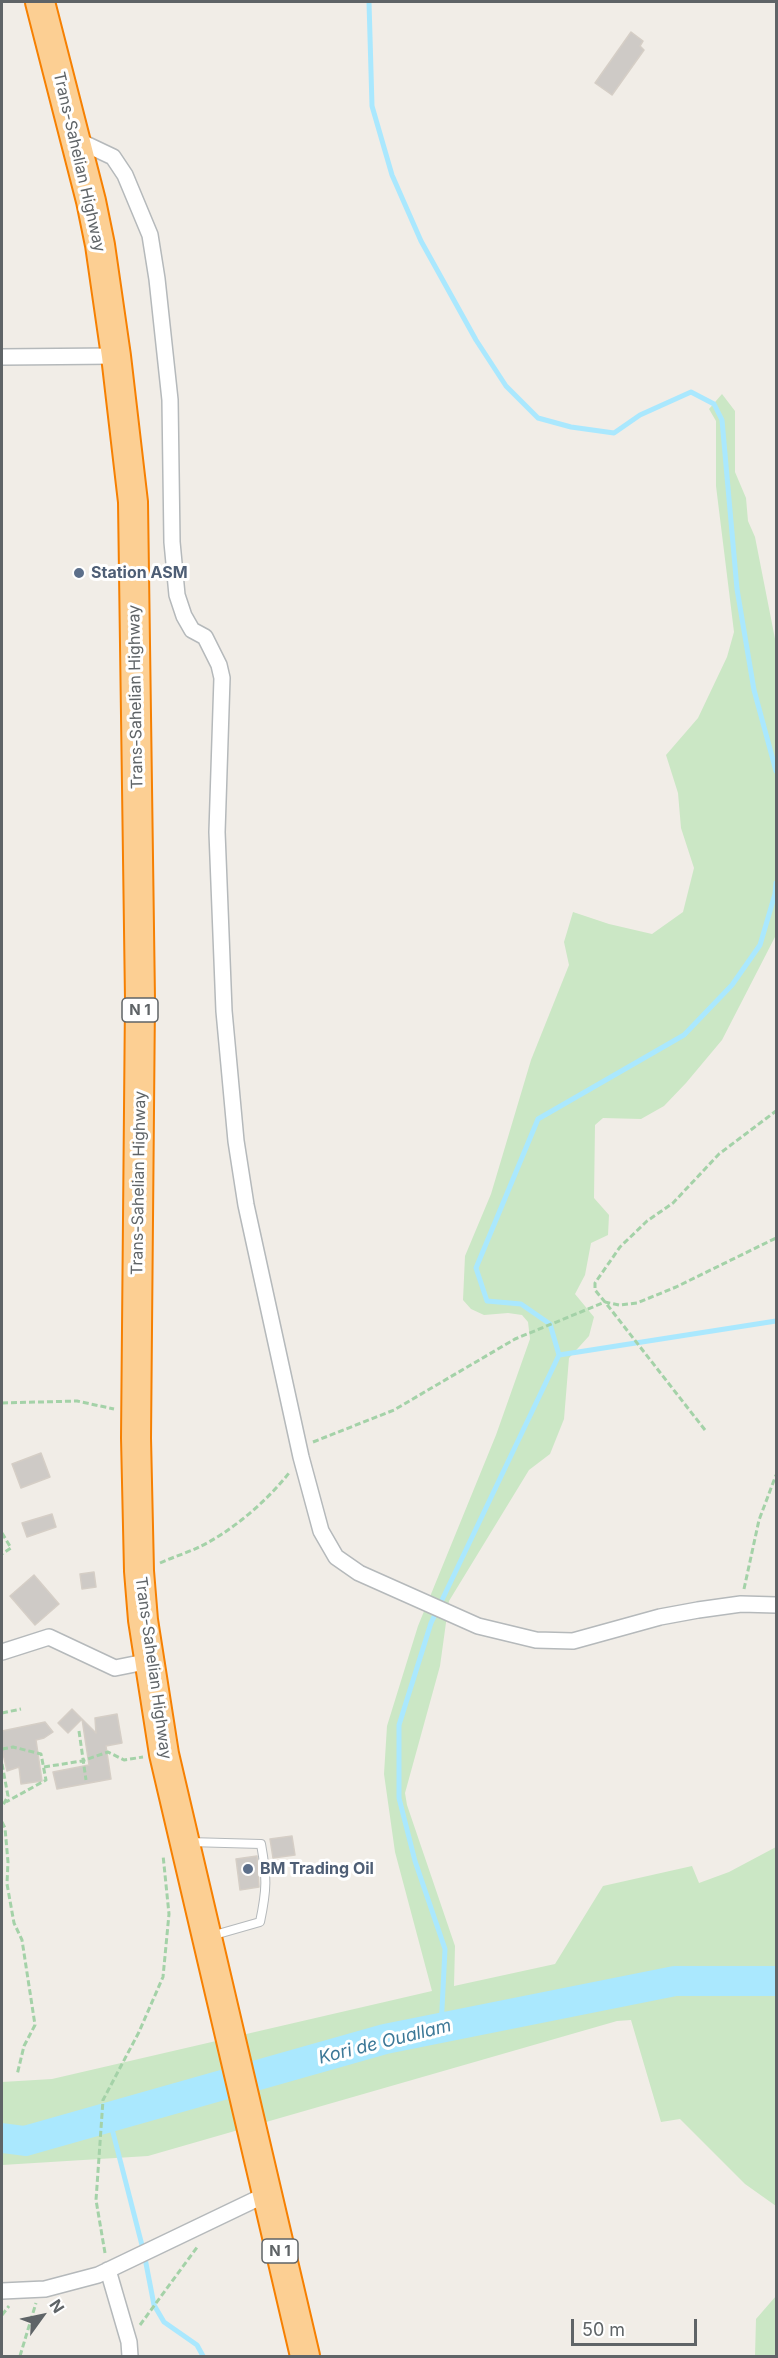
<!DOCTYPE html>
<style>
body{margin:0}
#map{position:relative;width:778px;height:2358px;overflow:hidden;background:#f1ede7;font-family:Inter,sans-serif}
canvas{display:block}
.frame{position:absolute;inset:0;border:3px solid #5f6467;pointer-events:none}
.north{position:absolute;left:12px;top:2286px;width:60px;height:60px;-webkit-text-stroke:4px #fff;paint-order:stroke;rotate:57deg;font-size:16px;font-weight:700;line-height:24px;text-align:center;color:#5f6467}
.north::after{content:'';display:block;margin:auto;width:21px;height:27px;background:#5f6467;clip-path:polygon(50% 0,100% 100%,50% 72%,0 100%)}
.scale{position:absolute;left:571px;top:2319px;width:126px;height:27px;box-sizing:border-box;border:3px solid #5f6467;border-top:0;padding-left:8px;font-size:18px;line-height:21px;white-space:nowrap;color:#5f6467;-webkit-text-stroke:4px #fff;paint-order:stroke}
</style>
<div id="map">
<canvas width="778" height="2358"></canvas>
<div class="frame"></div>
<div class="north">N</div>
<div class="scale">50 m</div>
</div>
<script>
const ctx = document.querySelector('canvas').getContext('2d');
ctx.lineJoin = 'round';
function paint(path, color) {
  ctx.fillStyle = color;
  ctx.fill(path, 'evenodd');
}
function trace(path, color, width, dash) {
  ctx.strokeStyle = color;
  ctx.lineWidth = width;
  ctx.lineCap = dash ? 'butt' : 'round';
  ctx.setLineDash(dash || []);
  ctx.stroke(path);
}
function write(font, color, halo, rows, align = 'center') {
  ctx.font = font + ' Inter,sans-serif';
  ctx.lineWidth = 6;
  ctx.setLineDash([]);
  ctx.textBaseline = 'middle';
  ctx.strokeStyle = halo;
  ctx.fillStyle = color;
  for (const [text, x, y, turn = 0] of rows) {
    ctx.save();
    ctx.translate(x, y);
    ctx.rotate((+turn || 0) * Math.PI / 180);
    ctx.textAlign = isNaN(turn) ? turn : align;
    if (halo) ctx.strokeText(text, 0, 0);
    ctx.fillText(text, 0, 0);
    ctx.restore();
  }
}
const green = new Path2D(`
 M722,394l13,17v61l11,26 2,23 7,16 21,107v291l-54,105 -36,43 -22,23 -23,13 -38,-1 -8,7 -1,73 15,17 -1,20 -17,8 -6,32 -10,19 19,23 -5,19 -20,22 -5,61 -14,35 -21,16 -80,131 -9,65 -35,127 2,12 48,141 -1,40 101,-22 48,-78 89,-20 7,17 30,-11 47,-25v359l-31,-22 -65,-65 -19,3 -30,-102 -14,1 -469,135 -146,9v-83l50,-3 380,-88 -37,-139 -11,-78 3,-48 31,-100 78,-191 34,-96 -2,-17 -6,-7 -14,-2 -24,2 -13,-6 -8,-9 2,-44 26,-62 40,-134 38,-95 -5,-23 9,-30 36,12 43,10 31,-22 11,-44 -13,-40 -3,-35 -12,-38 32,-37 29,-61 7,-25 -18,-146v-65l-7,-12z
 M776,2296v60h-21l1,-37z`);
const stream = new Path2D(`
 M369,2l3,104 20,69 29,66 55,99 30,46 32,32 33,9 43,6 26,-18 51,-23 23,12 8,16 15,169 17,101 22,81
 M559,1355l217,-34
 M441,2029l4,-80 -30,-88 -16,-63v-73l32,-102 128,-268 -9,-31 -29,-20 -34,-3 -11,-33 62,-149 146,-84 48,-50 28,-40 15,-51 1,-11
 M109,2117l35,136 10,52 10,17 33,23 6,11`);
const river = new Path2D(`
 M2,2138l23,3 360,-102 290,-58h101`);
const building = new Path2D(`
 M631,32l12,9 -3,5 4,4 -32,45 -17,-12z
 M41,1453l9,24 -29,11 -9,-24z
 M52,1514l4,13 -29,10 -5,-14z
 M94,1572l2,15 -14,2 -2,-15z
 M34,1575l25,29 -24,21 -25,-29z
 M72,1709l10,10 -14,14 -10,-10z
 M117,1714l5,29 -16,3 5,33 -54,10 -4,-17 36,-7 -7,-46 14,14 -1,-15z
 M45,1722l8,10 -9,6 -8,2 6,41 -21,3 -2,-17 -12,4 -5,-22v-18z
 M292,1836l3,19 -22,3 -3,-19z
 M257,1856l2,31 -19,3 -4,-31z`);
const path = new Path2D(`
 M2,1403l75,-2 37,8
 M705,1430l-100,-128 -10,-12v-7l25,-36 27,-26 26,-18 46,-49 57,-43
 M313,1442l81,-32 121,-71 90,-37 14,3 18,-2 39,-16 100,-49
 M2,1533l9,15 -9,6
 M160,1563c13,-6 27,-10 39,-16 32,-15 68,-46 90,-74
 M744,1589l15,-69 17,-45
 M2,1713l19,-4
 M79,1731l7,49
 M2,1749l11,-2 28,7 5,26 -40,22
 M2,1764l6,32 -6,11
 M44,1767l38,-6 26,-9 16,8 19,-3
 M2,1822l3,6 3,34 -1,22 7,39 8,17 13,85 -11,21 -7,29
 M105,2253l-9,-53 7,-100 36,-68 24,-55 6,-63 -6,-59
 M2,2315l7,-9
 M140,2325l58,-79
 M20,2356l16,-53`);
const lane = new Path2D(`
 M189,1842l72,2c6,33 6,45 -1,78l-49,14`);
const street = new Path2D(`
 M75,139l38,18 12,18 25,60 7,44 13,121 2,142 5,53 7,21 8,14 13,7 14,28 3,13 -5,154 7,179 12,130 10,64 55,252 20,74 15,26 23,16 119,53 58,14 37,1 87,-24 38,-7 43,-6 35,1
 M2,357l114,-1
 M2,1652l47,-15 66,31 35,-7
 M108,2270l21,72 1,14
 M2,2291l43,-2 53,-14 169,-81`);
const highway = new Path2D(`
 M40,2l51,199 9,44 16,111 17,146 7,498 -4,438 3,133 4,49 21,134 141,602`);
const markers = [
 [79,573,6,"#5c6f8a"],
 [248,1869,6,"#5c6f8a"]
];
const shields = [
 [140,1010,36],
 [280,2251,36]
];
const shieldNames = [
 ["N 1",140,1010],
 ["N 1",280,2251]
];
const streetNames = [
 ["Trans-Sahelian Highway",79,162,77],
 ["Trans-Sahelian Highway",136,697,-91],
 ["Trans-Sahelian Highway",139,1183,-89],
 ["Trans-Sahelian Highway",153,1668,82]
];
const serviceNames = [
 ["Station ASM",91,573],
 ["BM Trading Oil",260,1869]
];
const waterNames = [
 ["Kori de Ouallam",385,2042,-14]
];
paint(green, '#cbe7c5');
trace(stream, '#aae8fe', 5);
trace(river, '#aae8fe', 30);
paint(building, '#cecac6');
trace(building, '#d5cec6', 1.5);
trace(lane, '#b5b9bb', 10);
trace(street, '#b5b9bb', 18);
trace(highway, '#f68002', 32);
trace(path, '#a4d2a8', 3, [6, 3]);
trace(lane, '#fff', 8);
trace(street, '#fff', 15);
trace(highway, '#fccf93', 28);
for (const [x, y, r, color] of markers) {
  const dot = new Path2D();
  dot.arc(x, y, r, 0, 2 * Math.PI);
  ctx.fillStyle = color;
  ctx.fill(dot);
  trace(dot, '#fff', 2);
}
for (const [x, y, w] of shields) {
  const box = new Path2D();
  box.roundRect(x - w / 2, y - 12, w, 24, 4.5);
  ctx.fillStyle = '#fff';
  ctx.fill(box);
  trace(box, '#5f6467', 1.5);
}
write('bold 15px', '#5f6467', null, shieldNames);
write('16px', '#5f6467', '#fff', streetNames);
write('bold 16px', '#4e5e75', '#fff', serviceNames, 'left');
write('italic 18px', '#3c7897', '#fff', waterNames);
</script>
